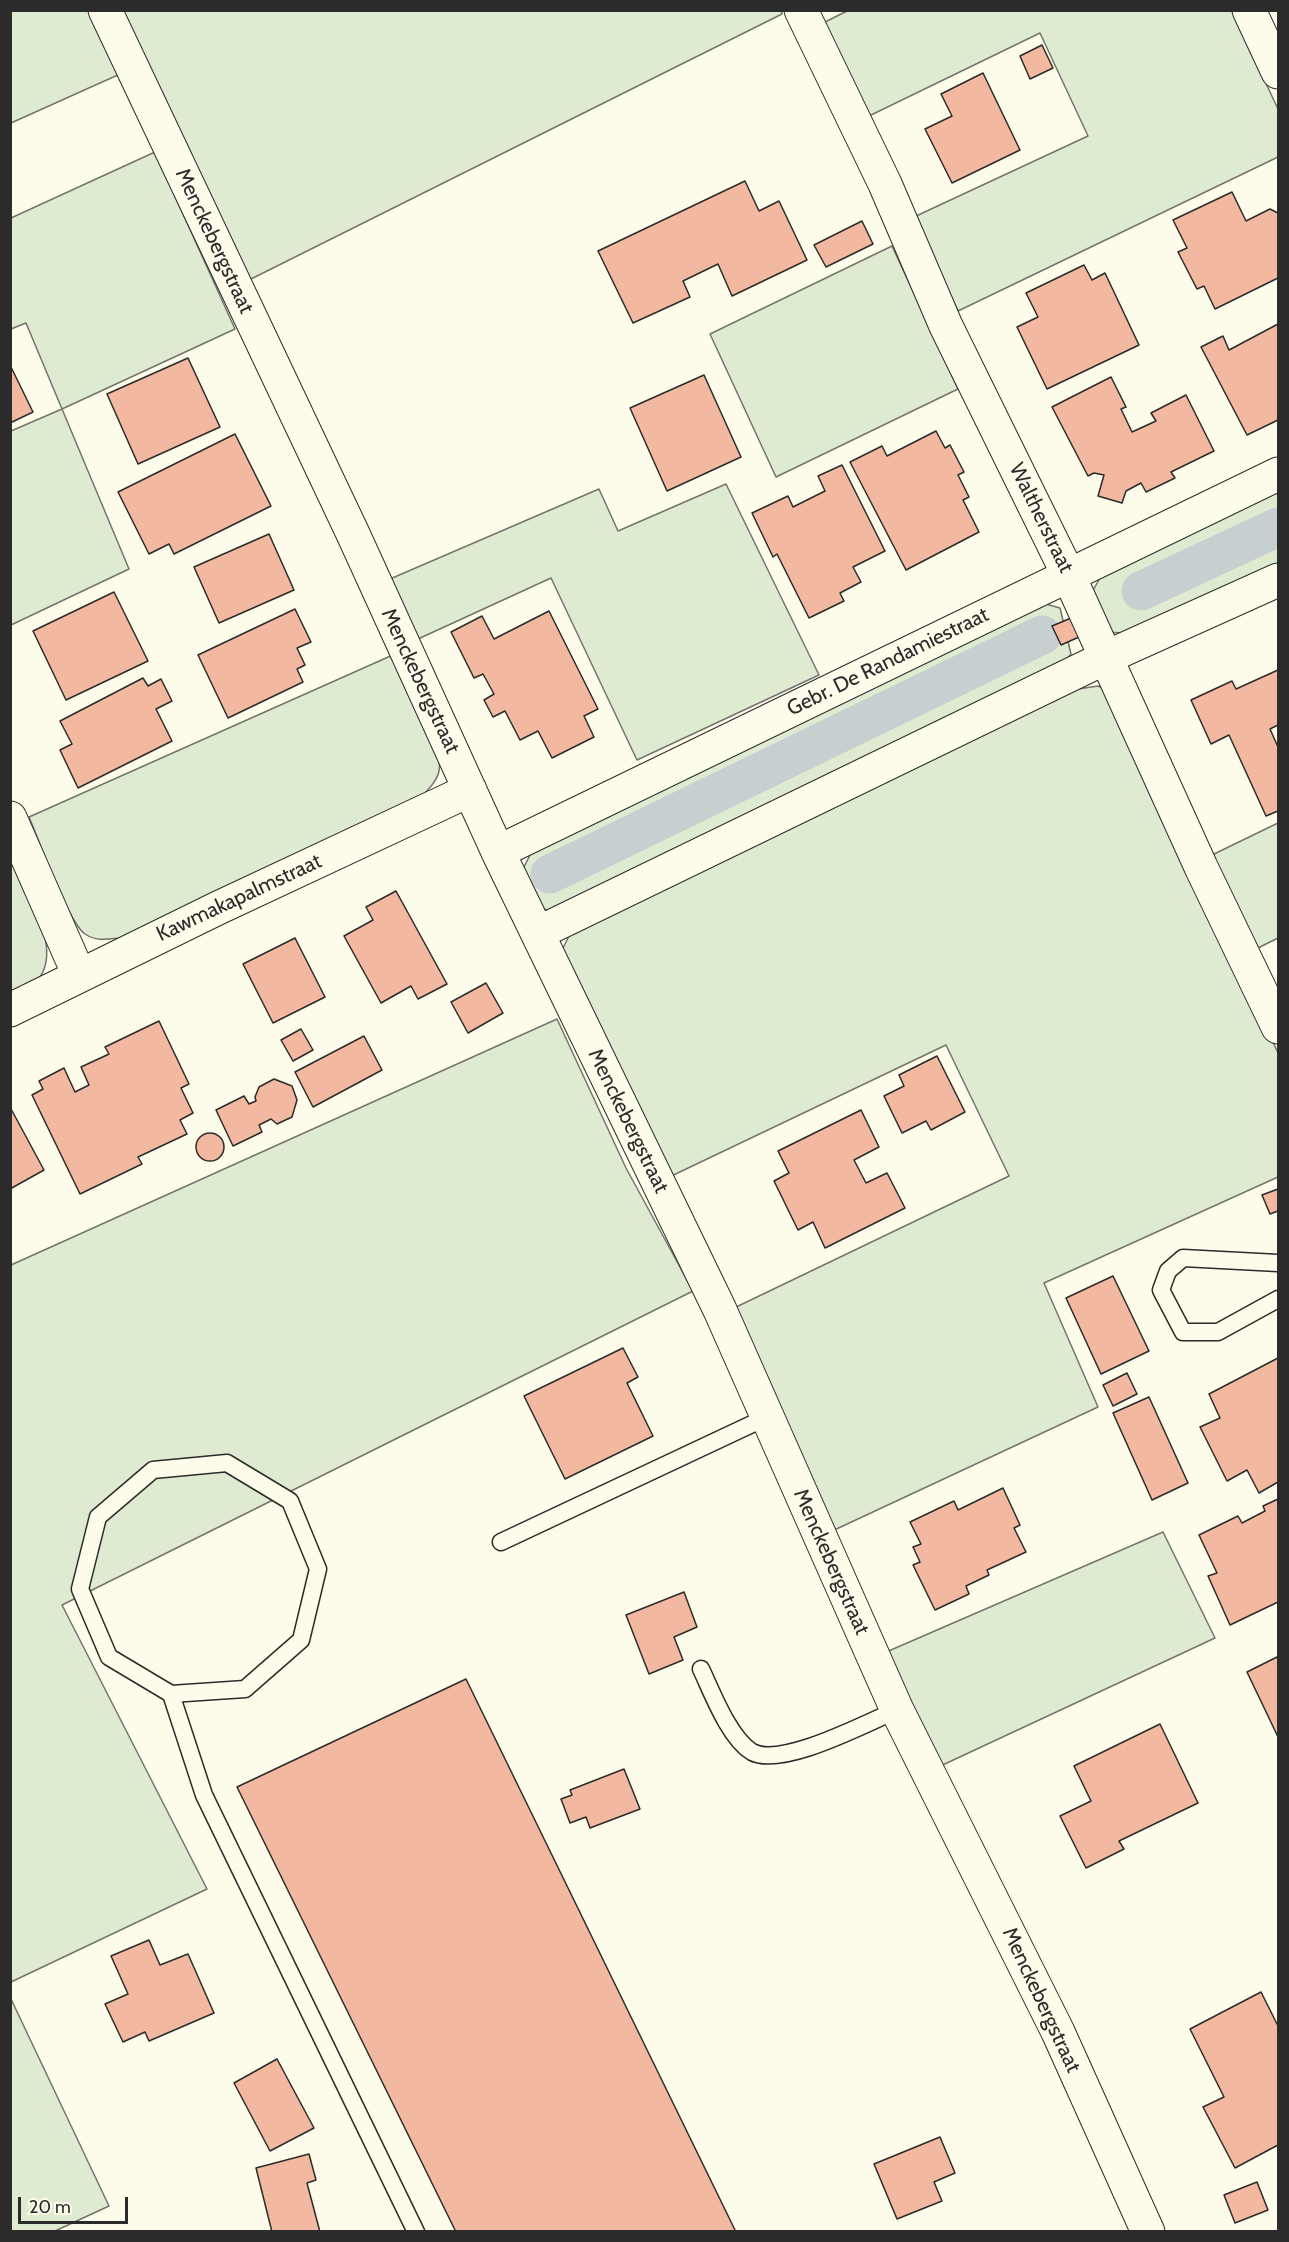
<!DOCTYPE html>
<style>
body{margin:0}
#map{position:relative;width:1289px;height:2242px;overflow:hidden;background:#fdfbea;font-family:Cabin,sans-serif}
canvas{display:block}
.frame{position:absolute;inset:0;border:12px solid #2b2b2b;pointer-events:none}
.scale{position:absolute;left:18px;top:2197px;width:110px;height:27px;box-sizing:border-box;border:3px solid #2b2b2b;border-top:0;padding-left:8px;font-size:18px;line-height:21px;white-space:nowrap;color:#2b2b2b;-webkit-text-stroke:4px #fdfbea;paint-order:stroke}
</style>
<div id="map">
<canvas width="1289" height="2242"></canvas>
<div class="frame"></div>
<div class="scale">20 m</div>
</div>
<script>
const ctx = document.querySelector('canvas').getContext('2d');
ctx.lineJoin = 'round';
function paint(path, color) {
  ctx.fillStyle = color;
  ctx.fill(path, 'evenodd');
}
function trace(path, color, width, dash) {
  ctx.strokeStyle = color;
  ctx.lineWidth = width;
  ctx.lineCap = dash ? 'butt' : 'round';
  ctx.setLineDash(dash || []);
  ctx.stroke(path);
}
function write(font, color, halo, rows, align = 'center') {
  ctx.font = font + ' Cabin,sans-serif';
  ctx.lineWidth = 4.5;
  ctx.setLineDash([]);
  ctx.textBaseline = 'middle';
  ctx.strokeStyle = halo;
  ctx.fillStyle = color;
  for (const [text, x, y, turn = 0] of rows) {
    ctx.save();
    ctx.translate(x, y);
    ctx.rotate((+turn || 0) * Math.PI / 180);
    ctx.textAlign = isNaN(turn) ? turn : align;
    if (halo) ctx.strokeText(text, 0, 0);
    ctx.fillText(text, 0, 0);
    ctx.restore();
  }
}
const green = new Path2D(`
 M781,10l1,4 -535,267 -128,-270z
 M849,10l383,1 46,98v48l-320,154 -44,-94 174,-81 -48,-103 -171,83 -44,-94z
 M10,11h81l29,63 -109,49z
 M155,152l80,177 -173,80 67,160 -118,56v-194l51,-22 -36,-86 -15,6v-111z
 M892,246l66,143 -182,88 -66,-143z
 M726,484l93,191 -182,85 -86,-182 -133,61 -28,-60 209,-90 19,42z
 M1278,491v72l-156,70 -14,-1 -16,-40 8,-14z
 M1042,603l18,5 11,46 -11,14 -513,243 -10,-9 -15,-31 11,-22z
 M395,654c11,25 49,93 44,117 -2,10 -11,19 -18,26l-300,141c-13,1 -24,4 -36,-4 -17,-12 -46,-94 -56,-117z
 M1098,686l14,7 166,360v124l-234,106 54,124 -268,125 -98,-223 277,-133 -63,-131 -283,135 -102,-228 9,-18 508,-245z
 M1278,823v115l-22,11 -44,-94z
 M14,864c14,31 51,88 22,118 -6,6 -18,10 -25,13l-1,-129z
 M557,1019l69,149 67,123 -631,314 145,284 -196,93v-717z
 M1163,1532l52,106 -281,131 -50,-116z
 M11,1999l98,207 -54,25h-44z`);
const canal = new Path2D(`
 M1141,591l137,-64
 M550,874l492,-239`);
const building = new Path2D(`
 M1042,45l11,23 -23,11 -10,-23z
 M983,73l37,77 -68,33 -27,-54 27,-13 -11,-22z
 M745,181l14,30 20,-10 28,59 -75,36 -14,-32 -35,17 7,16 -57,26 -35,-72z
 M1232,192l14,29 24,-12 8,4v65l-63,31 -11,-23 -7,3 -19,-37 9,-4 -14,-28z
 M862,221l11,23 -47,23 -12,-22z
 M1084,265l8,15 13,-7 34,72 -92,44 -30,-62 21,-10 -12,-24z
 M1278,324v96l-31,15 -46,-88 22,-11 6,14z
 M188,358l32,69 -82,37 -31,-70z
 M10,365l23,47 -23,11z
 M704,375l37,82 -74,34 -37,-83z
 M1111,377l15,30 -5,2 11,23 24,-11 -5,-8 35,-18 28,56 -43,21 4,6 -29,14 -5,-9 -15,8 -4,12 -24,-7 6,-21 -10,-2 -6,3 -36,-69z
 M936,431l9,17 5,-3 14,27 -6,3 11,22 -6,3 16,32 -73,38 -56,-108 32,-16 5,10z
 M235,434l36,72 -97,48 -5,-10 -20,10 -31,-62z
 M842,465l43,86 -32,16 8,15 -21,11 4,8 -35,17 -32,-64 -4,3 -21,-44 36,-17 5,11 32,-16 -7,-15z
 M269,534l25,56 -75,33 -25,-56z
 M114,592l34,69 -82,39 -33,-69z
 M295,609l16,33 -14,6 8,17 -8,4 6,13 -75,36 -30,-63z
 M549,611l49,98 -14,7 10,21 -42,21 -14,-27 -18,9 -15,-29 -12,6 -9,-17 10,-6 -11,-20 -9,4 -23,-46 31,-16 12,23z
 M1071,618l8,19 -18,8 -9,-19z
 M1278,670v55l-8,4 8,18v64l-12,5 -37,-81 -18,9 -20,-44 41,-19 4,8z
 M143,678l5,8 13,-7 11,22 -16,8 16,32 -94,47 -18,-38 12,-6 -12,-23z
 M396,891l51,93 -29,15 -7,-13 -30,17 -37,-67 29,-16 -7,-13z
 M295,938l30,59 -52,26 -30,-59z
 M486,983l17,30 -35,20 -17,-31z
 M159,1021l30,63 -8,4 12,25 -13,7 7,14 -49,23 4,7 -62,30 -48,-99 11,-6 -4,-8 25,-13 11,24 14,-7 -8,-18 28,-13 -4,-7z
 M301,1029l12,21 -20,11 -12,-21z
 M364,1036l18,34 -69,37 -18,-35z
 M937,1056l28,56 -34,18 -5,-9 -24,12 -18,-37 20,-10 -5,-11z
 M274,1079l18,7 5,14 -5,17 -15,7 -6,-5 -12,6 3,7 -29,14 -17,-36 28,-14 5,8 7,-3 -1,-4 4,-10z
 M10,1107l34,63 -34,19z
 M861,1110l18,37 -25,13 12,23 21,-10 18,35 -80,40 -12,-26 -15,8 -24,-49 15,-8 -11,-22z
 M196 1147a14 14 0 1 1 28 0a14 14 0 1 1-28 0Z
 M1278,1189v22l-8,3 -8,-19z
 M1113,1276l36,75 -48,23 -35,-76z
 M623,1348l15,29 -11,6 26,53 -88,43 -41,-83z
 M1278,1358v124l-19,11 -12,-23 -20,11 -27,-54 20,-9 -11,-24z
 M1127,1373l10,21 -24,12 -10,-21z
 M1149,1397l39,86 -36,17 -39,-87z
 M1003,1488l17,37 -6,3 12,24 -39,18 2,5 -23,11 3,8 -34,16 -22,-45 7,-3 -7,-15 8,-3 -11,-22 44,-21 4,9z
 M1278,1499v103l-48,23 -22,-49 9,-3 -18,-38 39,-19 4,7 23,-12 -2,-5z
 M684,1592l13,35 -23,10 9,23 -34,14 -23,-59z
 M1277,1657l1,3v77l-31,-65z
 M466,1679l270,553h-280l-219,-445z
 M1160,1724l38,79 -79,38 5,8 -38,19 -26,-52 31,-15 -17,-35z
 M624,1769l16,40 -50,19 -4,-11 -16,6 -9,-24 11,-4 -2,-5z
 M149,1940l11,25 28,-11 26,59 -65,28 -4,-9 -22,10 -18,-38 23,-10 -17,-38z
 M1261,1992l17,34v119l-43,23 -32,-61 21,-10 -34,-68z
 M277,2059l37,69 -44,23 -36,-68z
 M940,2137l15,36 -21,9 8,19 -45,18 -23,-55z
 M309,2154l7,26 -9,3 13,49h-48l-16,-64z
 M1257,2182l11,28 -33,13 -11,-28z`);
const lane = new Path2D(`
 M1278,1263l-95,-5 -15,13 -7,19 22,42h35l60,-33
 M501,1542l266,-125
 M701,1669c11,23 28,69 51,83 30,16 114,-29 145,-42
 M171,1694l74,-5 56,-49 17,-71 -28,-68 -63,-38 -74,7 -55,47 -18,72 29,68 62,37 33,101 212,437`);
const street = new Path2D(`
 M105,10l249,526 144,316 222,458 177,400 161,322 90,200
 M801,10l84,174 61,142 122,248 133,293 77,160
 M1249,10l29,62
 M10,818l69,157
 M498,852l780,-378
 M538,933l569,-276 171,-77
 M10,1010l208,-102 252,-118`);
const streetNames = [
 ["Menckebergstraat",214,241,65],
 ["Waltherstraat",1041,518,64],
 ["Gebr. De Randamiestraat",888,662,-26],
 ["Menckebergstraat",420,681,65],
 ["Kawmakapalmstraat",239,898,-25],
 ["Menckebergstraat",628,1121,64],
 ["Menckebergstraat",831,1562,66],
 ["Menckebergstraat",1041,2000,65]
];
paint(green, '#deebd1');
trace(green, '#74746e', 1.5);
trace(canal, '#c7d0d0', 39);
paint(building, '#f2b8a0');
trace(building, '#2b2b2b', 1.5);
trace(lane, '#2b2b2b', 19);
trace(street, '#2b2b2b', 35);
trace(lane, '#fdfbea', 16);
trace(street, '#fdfbea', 33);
write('21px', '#2b2b2b', '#fdfbea', streetNames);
</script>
